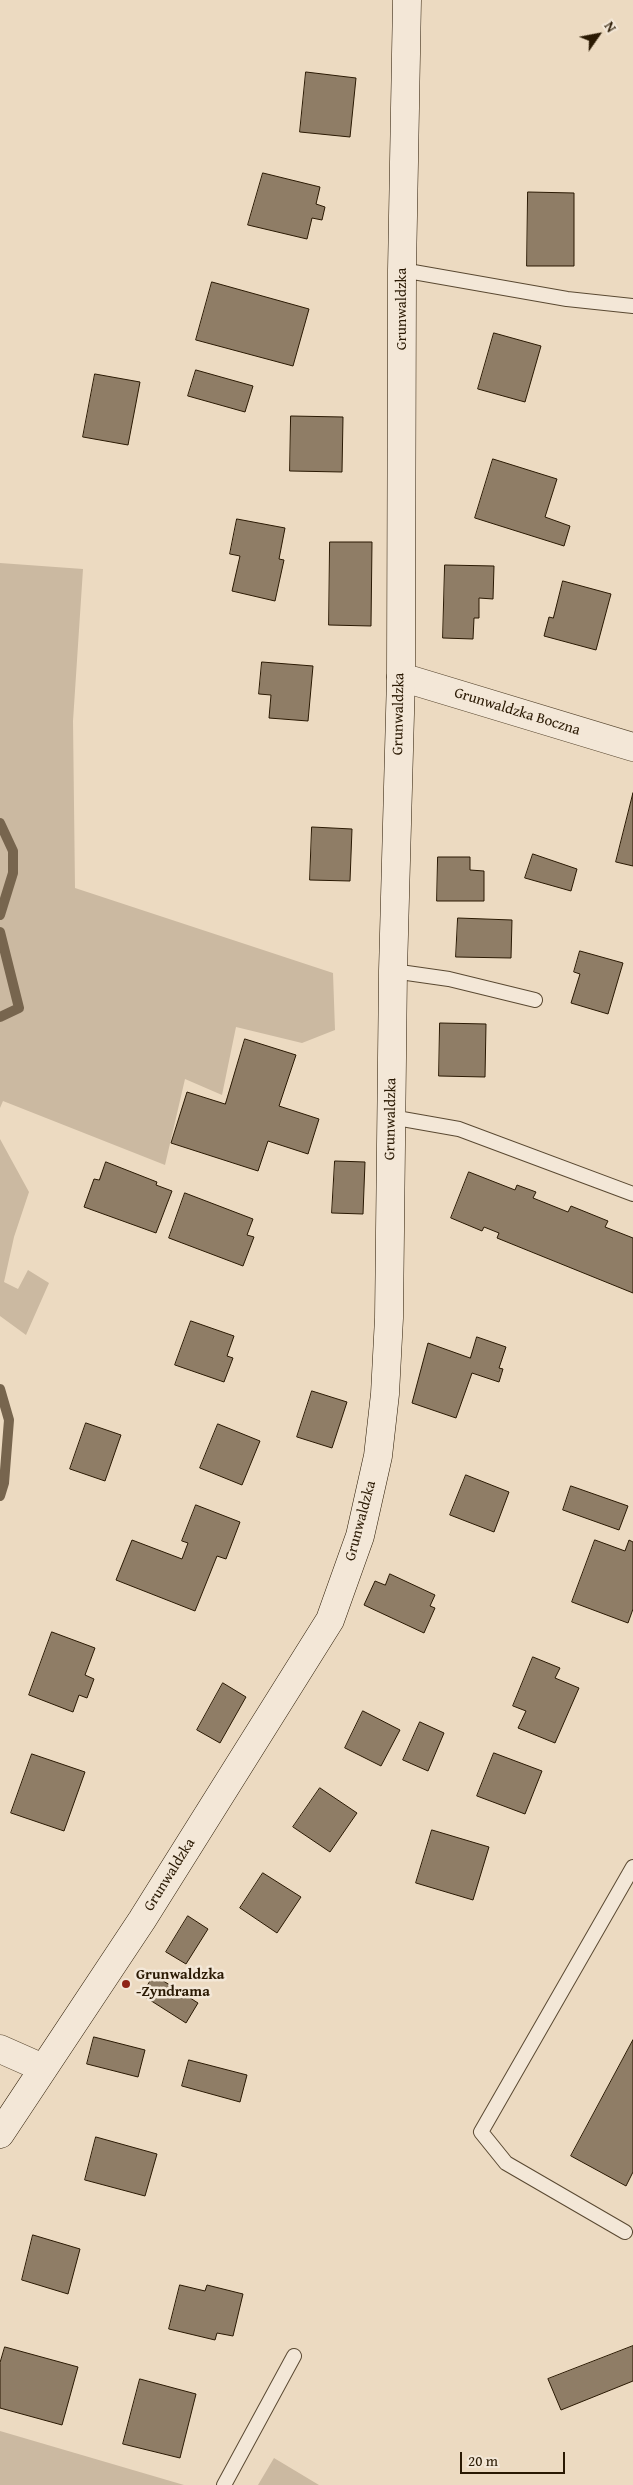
<!DOCTYPE html>
<style>
body{margin:0}
#map{position:relative;width:633px;height:2485px;overflow:hidden;background:#ecdac1;font-family:"Gentium Book Plus",serif}
canvas{display:block}
.north{position:absolute;left:573px;top:10px;width:50px;height:50px;-webkit-text-stroke:4px #f3e7d7;paint-order:stroke;rotate:57deg;font-size:14px;font-weight:700;line-height:20px;text-align:center;color:#2a1903}
.north::after{content:'';display:block;margin:auto;width:18px;height:22px;background:#2a1903;clip-path:polygon(50% 0,100% 100%,50% 72%,0 100%)}
.scale{position:absolute;left:460px;top:2452px;width:105px;height:22px;box-sizing:border-box;border:2px solid #2a1903;border-top:0;padding-left:6px;font-size:15px;line-height:18px;white-space:nowrap;color:#2a1903;-webkit-text-stroke:4px #f3e7d7;paint-order:stroke}
</style>
<div id="map">
<canvas width="633" height="2485"></canvas>
<div class="north">N</div>
<div class="scale">20 m</div>
</div>
<script>
const ctx = document.querySelector('canvas').getContext('2d');
ctx.lineJoin = 'round';
function paint(path, color) {
  ctx.fillStyle = color;
  ctx.fill(path, 'evenodd');
}
function trace(path, color, width, dash) {
  ctx.strokeStyle = color;
  ctx.lineWidth = width;
  ctx.lineCap = dash ? 'butt' : 'round';
  ctx.setLineDash(dash || []);
  ctx.stroke(path);
}
function write(font, color, halo, rows, align = 'center') {
  ctx.font = font + ' "Gentium Book Plus",serif';
  ctx.lineWidth = 5;
  ctx.setLineDash([]);
  ctx.textBaseline = 'middle';
  ctx.strokeStyle = halo;
  ctx.fillStyle = color;
  for (const [text, x, y, turn = 0] of rows) {
    ctx.save();
    ctx.translate(x, y);
    ctx.rotate((+turn || 0) * Math.PI / 180);
    ctx.textAlign = isNaN(turn) ? turn : align;
    if (halo) ctx.strokeText(text, 0, 0);
    ctx.fillText(text, 0, 0);
    ctx.restore();
  }
}
const green = new Path2D(`
 M0,563l83,6 -10,152 2,167 258,85 2,57 -33,13 -66,-16 -14,68 -37,-16 -20,86 -162,-64 -3,7z
 M0,1139l29,53 -15,45 -10,45 14,7 10,-19 21,13 -23,52 -26,-19z
 M0,2431l184,54h-184z
 M274,2458l45,27h-61z`);
const stream = new Path2D(`
 M0,823l13,28v22l-13,42
 M0,932l19,76 -19,9
 M0,1389l9,31 -5,63 -4,13`);
const building = new Path2D(`
 M306,72l50,6 -6,59 -50,-5z
 M263,173l57,14 -4,17 9,3 -3,13 -10,-2 -5,21 -59,-14z
 M528,192l46,1v73h-47z
 M212,282l97,27 -16,57 -97,-26z
 M494,333l47,13 -16,56 -47,-13z
 M196,370l57,16 -8,26 -57,-16z
 M95,374l45,8 -12,63 -45,-8z
 M291,416l52,1 -1,55 -52,-1z
 M493,459l64,20 -12,38 25,9 -6,20 -89,-28z
 M237,519l48,9 -6,31 5,1 -9,41 -43,-10 8,-35 -10,-2z
 M330,542h42l-1,84 -42,-1z
 M445,565l49,1 -1,33 -14,-1v20h-5l-1,21 -30,-1z
 M563,581l48,13 -15,56 -52,-14 5,-19 4,1z
 M262,662l51,4 -5,55 -39,-3 2,-23 -12,-1z
 M633,793v73l-17,-4z
 M312,827l40,2 -2,52 -40,-1z
 M533,854l44,15 -6,22 -46,-13z
 M438,857h32v13l14,1v30h-47z
 M458,918l54,2 -1,38 -55,-1z
 M580,951l43,12 -15,51 -37,-11 9,-29 -6,-2z
 M440,1023l46,1 -1,53 -46,-1z
 M245,1039l51,16 -17,51 40,13 -11,35 -40,-13 -10,30 -87,-28 16,-51 38,12z
 M335,1161l30,1 -2,52 -31,-1z
 M106,1162l51,20 -1,3 16,6 -16,42 -72,-26 10,-28 5,1z
 M469,1172l46,18 2,-5 19,7 -3,6 35,14 3,-6 37,15 -3,6 28,11v55l-136,-55 2,-5 -15,-6 -2,4 -31,-13z
 M185,1193l68,26 -6,16 7,2 -11,29 -74,-28z
 M191,1321l43,15 -7,20 6,2 -9,24 -49,-17z
 M477,1337l29,10 -7,21 4,1 -4,13 -27,-9 -16,45 -44,-15 16,-60 42,15z
 M312,1391l35,11 -15,46 -35,-11z
 M86,1423l35,12 -16,46 -35,-12z
 M218,1424l42,17 -18,44 -42,-17z
 M466,1475l43,17 -15,40 -44,-17z
 M571,1486l57,20 -9,24 -56,-20z
 M196,1505l44,17 -14,37 -9,-3 -22,55 -79,-31 16,-40 50,19 6,-16 -6,-2z
 M595,1540l30,11 4,-11 4,2v67l-5,14 -56,-21z
 M390,1574l45,21 -5,11 5,2 -11,25 -60,-28 11,-24 10,4z
 M52,1632l43,16 -10,27 9,4 -7,19 -8,-3 -6,17 -44,-17z
 M533,1657l27,11 -5,10 24,10 -24,55 -37,-15 8,-17 -13,-5z
 M223,1683l23,14 -26,46 -23,-13z
 M363,1711l37,19 -19,36 -36,-18z
 M420,1722l24,11 -16,38 -25,-11z
 M494,1753l48,18 -17,43 -48,-18z
 M32,1754l53,18 -21,59 -53,-18z
 M320,1788l37,25 -27,39 -37,-25z
 M432,1830l57,17 -16,53 -57,-17z
 M263,1873l38,24 -24,36 -37,-25z
 M188,1916l20,13 -22,35 -20,-12z
 M154,1975l44,28 -12,20 -44,-28z
 M94,2037l51,13 -7,27 -51,-13z
 M633,2040v132l-7,14 -55,-30z
 M189,2060l58,15 -7,27 -58,-16z
 M96,2137l61,17 -12,42 -60,-16z
 M33,2235l47,14 -12,45 -46,-14z
 M180,2285l25,6 2,-6 36,9 -10,42 -16,-3 -2,7 -46,-11z
 M633,2346v35l-72,29 -13,-31z
 M5,2347l73,20 -16,58 -62,-17v-45z
 M140,2379l56,15 -16,64 -57,-14z`);
const lane = new Path2D(`
 M402,270l165,29 66,7
 M393,971l56,8 86,21
 M391,1117l68,12 174,65
 M625,2232l-119,-69 -25,-31 152,-265
 M224,2485l70,-129`);
const street = new Path2D(`
 M401,677l232,70
 M0,2049l43,19`);
const secondary = new Path2D(`
 M0,2134l142,-214 188,-300 30,-84 18,-80 7,-62 4,-76 4,-347 8,-294 1,-407 5,-270`);
const markers = [
 [126,1984,5,"#8f2418"]
];
const streetNames = [
 ["Grunwaldzka",402,309,-90],
 ["Grunwaldzka Boczna",517,712,17],
 ["Grunwaldzka",399,714,-89],
 ["Grunwaldzka",391,1119,-89],
 ["Grunwaldzka",361,1521,-75],
 ["Grunwaldzka",170,1875,-58]
];
const poiNames = [
 ["Grunwaldzka",136,1975],
 ["-Zyndrama",136,1992]
];
paint(green, '#cbb9a1');
trace(stream, '#77654e', 10);
paint(building, '#8f7d66');
trace(building, '#2a1903', 1);
trace(lane, '#5a4932', 16);
trace(street, '#5a4932', 29);
trace(secondary, '#2a1903', 29);
trace(lane, '#f3e7d7', 14);
trace(street, '#f3e7d7', 28);
trace(secondary, '#f3e7d7', 28);
for (const [x, y, r, color] of markers) {
  const dot = new Path2D();
  dot.arc(x, y, r, 0, 2 * Math.PI);
  ctx.fillStyle = color;
  ctx.fill(dot);
  trace(dot, '#f3e7d7', 2);
}
write('15px', '#2a1903', '#f3e7d7', streetNames);
write('bold 15px', '#2a1903', '#f3e7d7', poiNames, 'left');
</script>
